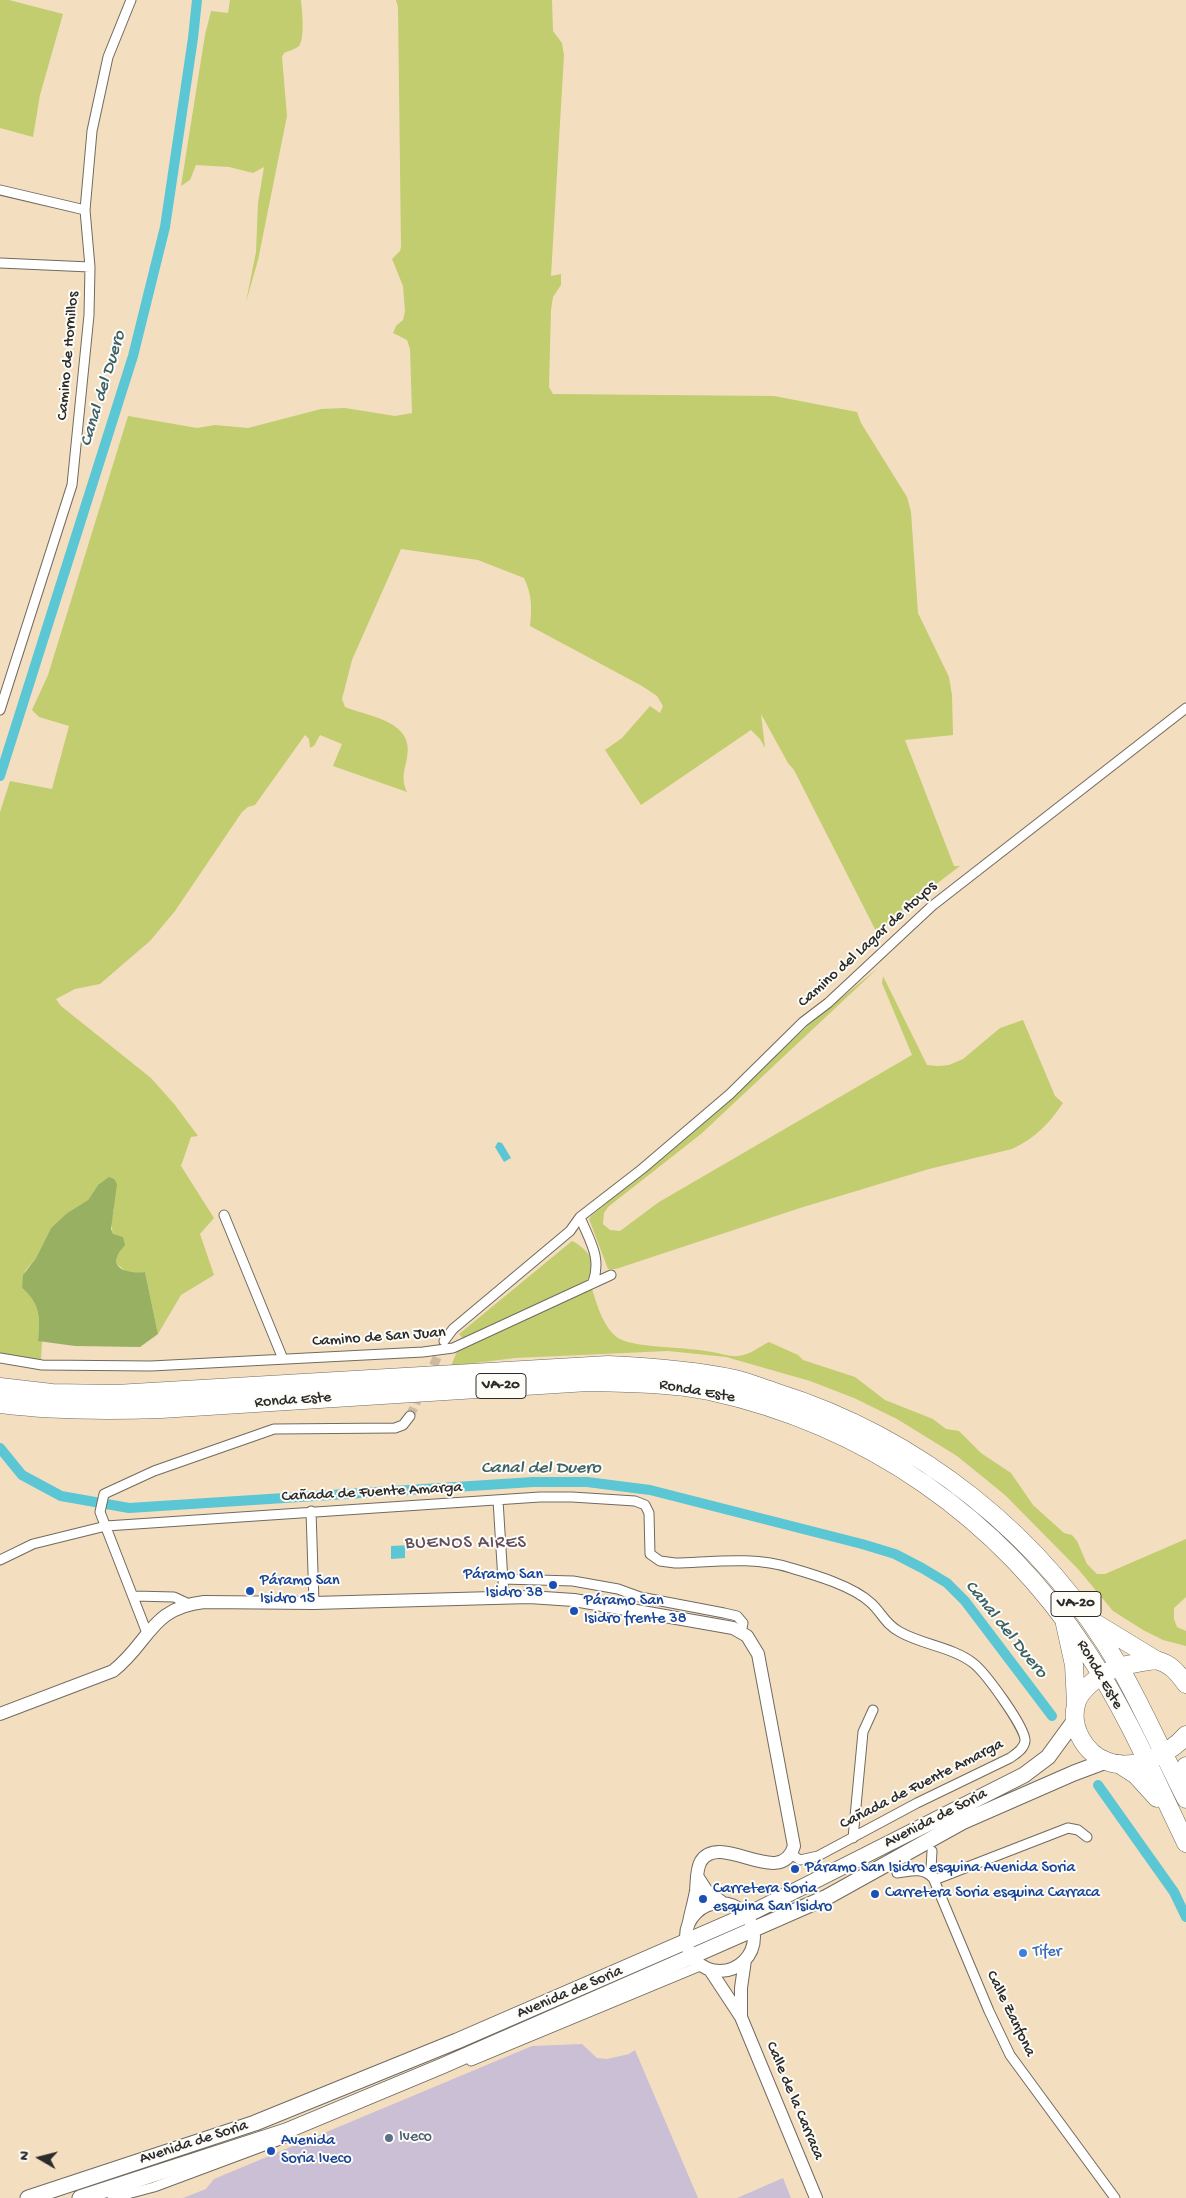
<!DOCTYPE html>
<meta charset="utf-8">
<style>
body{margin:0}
#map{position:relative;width:1186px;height:2198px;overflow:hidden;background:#f4dec0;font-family:"Gochi Hand",sans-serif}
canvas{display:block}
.north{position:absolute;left:15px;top:2133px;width:50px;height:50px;-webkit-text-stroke:4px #fdfcf7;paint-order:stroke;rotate:278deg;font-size:14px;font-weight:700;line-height:20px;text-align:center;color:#2b2b2b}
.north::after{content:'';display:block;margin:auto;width:18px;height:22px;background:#2b2b2b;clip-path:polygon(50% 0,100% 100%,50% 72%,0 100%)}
</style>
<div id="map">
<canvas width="1186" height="2198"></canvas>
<div class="north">N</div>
</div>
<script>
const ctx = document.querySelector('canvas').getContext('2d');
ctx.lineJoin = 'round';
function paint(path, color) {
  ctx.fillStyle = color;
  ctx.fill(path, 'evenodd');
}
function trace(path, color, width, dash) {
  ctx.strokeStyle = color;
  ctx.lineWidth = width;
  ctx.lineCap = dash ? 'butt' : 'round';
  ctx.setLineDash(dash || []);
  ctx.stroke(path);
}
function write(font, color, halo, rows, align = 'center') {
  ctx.font = font + ' "Gochi Hand",sans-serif';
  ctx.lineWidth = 4;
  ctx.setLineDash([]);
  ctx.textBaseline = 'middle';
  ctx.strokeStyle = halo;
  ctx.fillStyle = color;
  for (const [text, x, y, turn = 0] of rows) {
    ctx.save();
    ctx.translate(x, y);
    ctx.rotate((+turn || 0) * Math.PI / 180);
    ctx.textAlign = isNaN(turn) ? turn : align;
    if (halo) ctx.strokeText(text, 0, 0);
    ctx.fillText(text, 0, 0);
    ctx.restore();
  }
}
const industrial = new Path2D(`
 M582,2044l15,14 10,1 22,-5 6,-4 63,148h-515l23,-9 8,-10 318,-133z
 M783,2178l8,20h-54z`);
const green = new Path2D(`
 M0,0h9l54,14 -23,81 -7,42 -33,-9z
 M230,0h71c1,10 4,38 -2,46 -3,3 -11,5 -15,7l-2,4 5,59 -29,144 -12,42 10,-50 2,-49 6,-36 -11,6 -24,-6 -33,-2 -6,15 -9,6 24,-151 6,-24 17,2z
 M396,0h156l1,31 9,12 2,12 -13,221 10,-2v11l-8,12 -2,13 -2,77 4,7 221,2 83,16 4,11 46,74 4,15 7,101 31,64 3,18 1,40 -48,5 49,126h6l-41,31 -41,38 -84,-165 -6,-7 -27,-49 4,34 -5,-9 -9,-9 -110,75 -36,-55 17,-12 28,-32 10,7 3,-7 -6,-10 -15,-10 -112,-60c2,-18 2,-32 -6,-48l-46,-18 -77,-11 -49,111 -10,39 3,8c25,10 70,14 62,51 -3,14 -6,21 0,34l-74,-26 9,-22 -22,-9 -6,11 -4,2 -1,-9 -4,-4 -50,70 -7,2 -6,5 -67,99 -25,30 -50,43 -25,5 -19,10 5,7 90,72 24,27 23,31 -7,1 -10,29 33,52 -14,16 14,41 -33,20 -23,39 -13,-62h-18l-10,-8 -6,-42 3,-13 -16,-24 -10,15 -21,13 -16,15 -15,30 -11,13 -3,17c19,16 18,30 16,53h4l-1,19 -41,-7v-541l10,-31 42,8 17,-63 -30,-9 -7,-7 16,-35 80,-259 69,12 18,-3 33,3 73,-19 24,-1 50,8 17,-3 -2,-64 -3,-9 -14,-7 3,-7 7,-6 2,-9 -2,-25 -11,-27 8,-8 1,-4 -3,-240z
 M878,968l-177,166 -93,73 -4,6 -1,11 7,6 10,1 39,-29 253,-147 -30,-72 1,-7 44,89 11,1 11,-1 14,-6 37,-31 23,-8 32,76 8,7c-14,21 -28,35 -51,46l-83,20 -129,39 -184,61h-8l-19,-50 2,-3 87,-71 134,-123z
 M572,1241c15,7 29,24 15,39l-123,60 -5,-6z
 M592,1289c5,16 12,41 28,50 16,9 70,8 92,13 8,1 18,5 26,4 13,-1 20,-9 31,-14l29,13 5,5 52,17 30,23 48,19 13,10 13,2 22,22 30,20 22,32 31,28 8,2 5,6 10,23 10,10h8l81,-35v58l-12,11v11l3,8 9,4v15l-23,-6 -20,-10 -30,-19 -35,-42 -73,-74 -48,-39 -60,-37 -43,-21 -44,-17 -84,-24 -58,-6 -153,7 -64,8 7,-17z`);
const forest = new Path2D(`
 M109,1177l5,2 3,5 -6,45 2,5 10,3 2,8c-20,21 -2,29 20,27l13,62 -18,13 -65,-1 -37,-5c2,-22 3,-37 -16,-53l1,-13 13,-17 15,-30 16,-15 21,-13 10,-15z`);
const water = new Path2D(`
 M498,1142l4,1 9,15 -7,4 -9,-15z
 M412,1545v5h-7v8l-14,1v-13z`);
const canal = new Path2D(`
 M0,776l133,-420 32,-129 28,-189 4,-38
 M0,1448l22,27 39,21 68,12 404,-26h54l63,8 212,54 33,10 27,14 25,15 18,18 87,115
 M1098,1785l76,107 12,25`);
const streetTunnel = new Path2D(`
 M428,1378l15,-34
 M410,1416l11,-24`);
const street = new Path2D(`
 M0,190l85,20
 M0,263l90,4
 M0,710l72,-225 17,-170 1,-48 -5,-57 7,-79 16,-74 23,-57
 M224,1215l59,144
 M580,1217c9,23 22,40 13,65
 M444,1341l9,-12 117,-98 10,-14 62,-48 88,-75 73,-72 25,-19 104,-97 254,-198
 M0,1358l42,7 109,1 272,-14 30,-4 158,-73
 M498,1500l6,97
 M311,1511l3,92
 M0,1560l33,-16 73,-18 434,-29h32l63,4 10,4 4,8 1,41 10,7 15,2c38,-1 79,-7 116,5 24,7 62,18 80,35 11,10 14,21 29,29 23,13 52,15 73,31 12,9 53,65 52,78 -1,8 -9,13 -15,17l-93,45 -99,53 -18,4 -9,-6
 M503,1579l70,2 45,8 22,8 84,16 13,3 6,7 -2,10
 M134,1596l40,1 15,7
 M147,1633l-47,-121 4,-18 50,-23 120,-42 121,-1 8,-3 7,-9
 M853,1838l10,-106 10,-22
 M932,1851l-1,18 3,11 55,131 21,44 105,143
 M897,1873c15,-2 25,-6 36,5
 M934,1880l134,-52 10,2 9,7
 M471,2061l229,-95
 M112,2198l42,-11 134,-50`);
const secondary = new Path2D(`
 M0,1714l113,-43c37,-29 37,-63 91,-69l110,1 215,-6 45,3 159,28 14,8 11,18 36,192c-13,44 -73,-15 -93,15 -5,8 -4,21 -5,30 -2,11 -5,21 -7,31
 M697,1876l9,14 17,13
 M686 1937a34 34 0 1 1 68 0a34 34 0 1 1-68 0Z
 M710,1970l31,47 75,181
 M741,2017v-29l4,-28`);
const primary = new Path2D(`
 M28,2198l227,-75 202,-82 290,-126 277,-140 24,-18 27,-37
 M80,2198l206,-67 156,-65 385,-169 135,-75 112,-49 32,-12`);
const highway = new Path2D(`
 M0,1387l52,6 64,1 492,-29c42,2 85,5 127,14 13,3 27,9 40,13 144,45 269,144 345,276 24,42 44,88 66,131
 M0,1404c54,7 107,7 161,5l427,-27c40,1 82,1 121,9 157,34 290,126 378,261 39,59 68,127 99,191
 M1092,1621l64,39c15,4 21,12 30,24
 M1065,1624l9,41 2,38
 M1156,1660c-18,3 -40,5 -56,16 -8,6 -22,18 -24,29 -6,22 9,48 30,56 26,11 63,-6 80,-26
 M1119,1764l17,11 21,23
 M1186,1766v7`);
const markers = [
 [553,1585,5,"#1a4fb4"],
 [250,1591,5,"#1a4fb4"],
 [574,1611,5,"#1a4fb4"],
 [795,1869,5,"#1a4fb4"],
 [875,1894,5,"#1a4fb4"],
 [703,1899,5,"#1a4fb4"],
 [1023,1953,5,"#3f7fe0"],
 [389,2138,5,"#5c6f8a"],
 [271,2151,5,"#1a4fb4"]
];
const shields = [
 [501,1386,50],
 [1076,1604,50]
];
const shieldNames = [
 ["VA-20",501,1386],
 ["VA-20",1076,1604]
];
const streetNames = [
 ["Camino de Hornillos",69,356,-85],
 ["Camino del Lagar de Hoyos",868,945,-42],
 ["Camino de San Juan",379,1338,-4],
 ["Ronda Este",697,1392,10],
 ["Ronda Este",293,1401,-4],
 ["Cañada de Fuente Amarga",372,1493,-3],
 ["Ronda Este",1099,1675,60],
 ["Cañada de Fuente Amarga",922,1785,-27],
 ["Avenida de Soria",936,1819,-27],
 ["Avenida de Soria",570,1993,-23],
 ["Calle Zanfona",1010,2014,64],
 ["Calle de la Carraca",794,2101,67],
 ["Avenida de Soria",194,2143,-18]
];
const transitNames = [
 ["Páramo San",543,1576,"right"],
 ["Isidro 38",543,1594,"right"],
 ["Páramo San",260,1582],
 ["Isidro 15",260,1600],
 ["Páramo San",584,1602],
 ["Isidro frente 38",584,1620],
 ["Páramo San Isidro esquina Avenida Soria",805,1869],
 ["Carretera Soria",713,1890],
 ["esquina San Isidro",713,1908],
 ["Carretera Soria esquina Carraca",885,1894],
 ["Avenida",281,2142],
 ["Soria Iveco",281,2160]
];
const shopNames = [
 ["Tifer",1033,1953]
];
const serviceNames = [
 ["Iveco",399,2138]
];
const waterNames = [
 ["Canal del Duero",104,389,-73],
 ["Canal del Duero",541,1469],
 ["Canal del Duero",1005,1630,51]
];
const neighbourhoodNames = [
 ["BUENOS AIRES",466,1544]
];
paint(industrial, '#cbbfd5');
paint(green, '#c1cd6f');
paint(forest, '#98b062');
paint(water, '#5bc6d4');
trace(canal, '#5bc6d4', 10);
trace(streetTunnel, '#ccbaa2', 9, [9, 4.5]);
trace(street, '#716a5f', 11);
trace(secondary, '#716a5f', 14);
trace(primary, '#716a5f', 17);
trace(highway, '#716a5f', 19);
trace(street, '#fff', 9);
trace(secondary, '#fff', 12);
trace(primary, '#fff', 15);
trace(highway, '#fff', 18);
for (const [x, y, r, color] of markers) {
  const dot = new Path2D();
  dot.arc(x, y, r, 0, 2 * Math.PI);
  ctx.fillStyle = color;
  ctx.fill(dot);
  trace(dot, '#fdfcf7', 2);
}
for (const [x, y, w] of shields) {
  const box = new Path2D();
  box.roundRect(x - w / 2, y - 12.5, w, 25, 4);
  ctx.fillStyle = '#fdfcf7';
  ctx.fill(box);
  trace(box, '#2b2b2b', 1);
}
write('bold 15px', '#2b2b2b', null, shieldNames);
write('16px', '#2b2b2b', '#fdfcf7', streetNames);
write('16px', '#164399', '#fdfcf7', transitNames, 'left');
write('16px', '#366cbe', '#fdfcf7', shopNames, 'left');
write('16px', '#4e5e75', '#fdfcf7', serviceNames, 'left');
write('italic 18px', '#3c6166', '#fdfcf7', waterNames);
ctx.letterSpacing = '1px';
write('18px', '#614f5e', '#fdfcf7', neighbourhoodNames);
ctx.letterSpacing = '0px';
</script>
